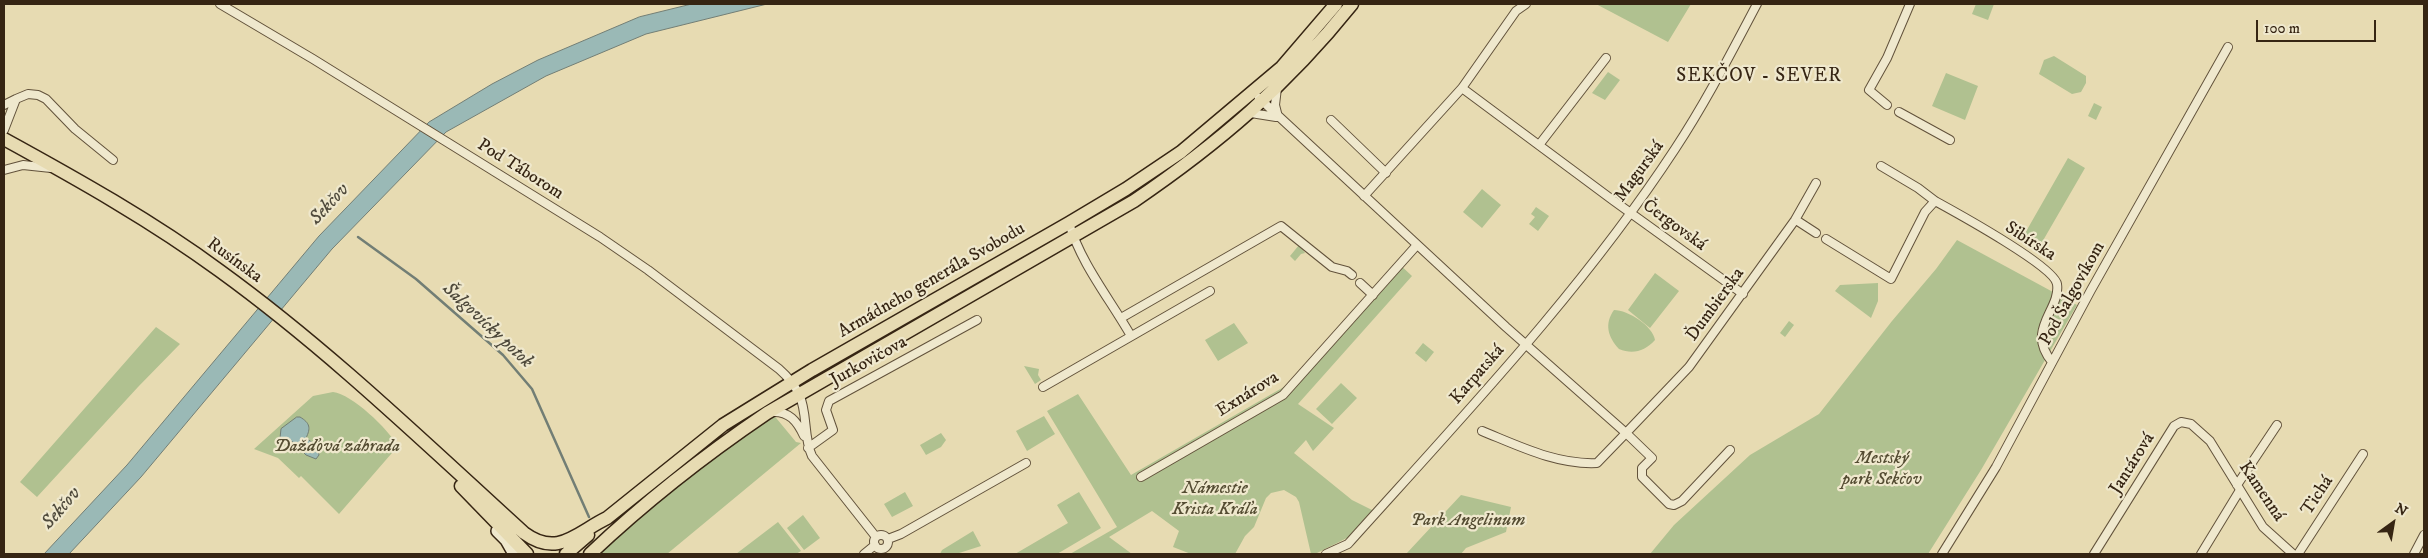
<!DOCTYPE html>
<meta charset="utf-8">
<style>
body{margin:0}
#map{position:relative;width:2428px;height:558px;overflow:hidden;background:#e7dbb2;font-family:"IM FELL DW Pica",serif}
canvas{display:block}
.frame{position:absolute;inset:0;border:5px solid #362513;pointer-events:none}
.north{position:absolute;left:2368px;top:498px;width:50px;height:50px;-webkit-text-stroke:4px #efe8cd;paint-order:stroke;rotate:32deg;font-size:14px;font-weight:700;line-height:20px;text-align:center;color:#362513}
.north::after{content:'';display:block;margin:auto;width:18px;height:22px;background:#362513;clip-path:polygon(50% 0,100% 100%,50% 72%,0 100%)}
.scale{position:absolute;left:2256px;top:20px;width:120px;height:22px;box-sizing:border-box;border:2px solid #362513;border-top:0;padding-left:6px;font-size:15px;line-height:18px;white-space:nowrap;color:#362513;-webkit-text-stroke:4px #efe8cd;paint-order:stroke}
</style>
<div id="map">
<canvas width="2428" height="558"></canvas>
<div class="frame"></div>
<div class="north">N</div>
<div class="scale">100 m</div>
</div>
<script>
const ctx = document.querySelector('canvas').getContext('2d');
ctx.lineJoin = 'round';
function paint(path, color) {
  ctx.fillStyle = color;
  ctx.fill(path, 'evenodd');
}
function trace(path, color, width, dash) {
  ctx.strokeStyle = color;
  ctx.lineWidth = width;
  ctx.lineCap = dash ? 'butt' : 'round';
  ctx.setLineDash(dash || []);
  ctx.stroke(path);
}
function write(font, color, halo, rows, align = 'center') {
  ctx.font = font + ' "IM FELL DW Pica",serif';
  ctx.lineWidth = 4.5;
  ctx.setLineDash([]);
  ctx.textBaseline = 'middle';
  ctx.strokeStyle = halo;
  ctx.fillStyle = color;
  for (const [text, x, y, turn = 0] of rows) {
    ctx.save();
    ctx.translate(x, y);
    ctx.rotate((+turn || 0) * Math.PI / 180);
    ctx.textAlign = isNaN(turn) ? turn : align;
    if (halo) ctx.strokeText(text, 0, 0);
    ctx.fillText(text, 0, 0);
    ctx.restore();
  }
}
const green = new Path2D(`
 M1596,4h95l-23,38z
 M1976,4h18l-6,16 -16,-6z
 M2054,56l32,20v7l-5,9 -9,2 -33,-20 5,-14z
 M1608,72l12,8 -15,20 -13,-7z
 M1946,73l32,13 -13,34 -33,-14z
 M2094,103l8,4 -6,13 -8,-4z
 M2068,158l17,10 -44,76 -17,-9z
 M1482,189l19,16 -19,23 -19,-16z
 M1536,207l13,9 -11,15 -9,-7 6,-7 -4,-3z
 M1957,240l120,65 -96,165 -53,84h-278l24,-29 76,-70 69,-41 73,-93 44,-52z
 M1299,245l6,8 -4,1 -6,7 -5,-5z
 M1398,263l14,13 -114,128 36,24 -21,23 -7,-11 -12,13 58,47 24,12 -27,30 -2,-4 -32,16h-4l-12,-52 -3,-5 -12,-7 -13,3 -5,5 -12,29 -9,9 -10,18h-44l-18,-7 6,-16 -27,-20 -43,26 23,17h-62l47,-27 -70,-116 31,-17 53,81 158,-91z
 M1655,273l24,18 -29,37 -22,-18z
 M1878,283v18l-7,17 -36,-27 5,-6z
 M1614,310c14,0 39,16 41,30 -10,11 -22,15 -36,9 -11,-12 -15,-25 -5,-39z
 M1789,321l5,4 -9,12 -5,-4z
 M1234,323l14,20 -30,18 -13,-21z
 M156,327l24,17 -42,43 -101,110 -17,-15z
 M1423,343l11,9 -8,10 -11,-9z
 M1024,366l15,3 -1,6 3,5 -6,4z
 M1341,383l16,15 -25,26 -16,-15z
 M333,392c19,2 55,37 65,54l-59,68 -38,-38 -2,2 -21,-20 -24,-9 59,-53z
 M772,413l24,29 5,1 -134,111h-70l8,-12z
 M1044,416l11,18 -28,17 -11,-20z
 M941,433l5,7 -5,7 -15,8 -6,-10z
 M905,492l8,14 -21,11 -8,-13z
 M1079,492l22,36 -44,26h-42l53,-31 -11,-18z
 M1461,495l50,12 -5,25 -40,16 -5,6h-55z
 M803,515l17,23 -16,12 -17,-22z
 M778,522l23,29 -5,3h-60z
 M973,531l8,15 -25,8h-16l2,-4z`);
const water = new Path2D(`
 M692,4h75l-121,30 -100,42 -100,56 -114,117 -191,228 -72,77h-25l83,-89 192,-229 110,-114 63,-38 46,-24 101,-43z
 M297,417h3c10,6 11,11 6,21l11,8 2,9 -3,4 -10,-4 -13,-13 -13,-4 1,-9z`);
const stream = new Path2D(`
 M358,237l58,42 87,76 29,34 57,128`);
const street = new Path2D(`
 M220,4l93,55 287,178 48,33 131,99c8,7 15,15 20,25 9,19 4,43 13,62l64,81
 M1277,88l-2,17 3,12
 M1462,88l152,113 129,93
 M1259,98l247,229 120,106 63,-66 106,-147 21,-37
 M4,105l12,-6
 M1887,105l-18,-15 18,-32 23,-54
 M1899,112l51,28
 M1251,113l25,4
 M1331,120l55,53
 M4,130l12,-31 12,-5 10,1 8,4 29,30 38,31
 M1539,145l67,-87
 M1881,166l37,22 17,13
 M4,170l19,-5 28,3
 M1364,196l98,-108 54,-77 10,-7
 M1796,220l20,13
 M1069,223c12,41 41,76 62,113
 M1826,239l65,40 34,-67 10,-11c20,11 119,65 122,83 4,26 -32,45 -5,78
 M1360,283l13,12
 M1121,318l160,-92 51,41 15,4 5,4
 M1043,387l167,-96
 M772,412c17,-1 25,9 32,24
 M1482,431c37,15 75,34 115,32l29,-30 26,25 -10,10v9l27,27 5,1 8,-4 48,-51
 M808,448l25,-18 -7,-20 3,-9 148,-81
 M1141,477l142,-82 134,-150
 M2237,485l40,-60
 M874 542a7 7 0 1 1 14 0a7 7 0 1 1-14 0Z
 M888,539l13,-5 125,-71
 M864,554l11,-9
 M1326,554l22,-10c114,-127 234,-253 327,-395 31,-47 56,-96 82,-145
 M1942,554l54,-87 95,-177 137,-243
 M2094,554l80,-128 7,-4 10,2 19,17 53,86 30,27
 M2201,554l39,-64
 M2298,554l65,-100
 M2414,554l10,-19`);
const secondary = new Path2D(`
 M497,531l9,9 8,14`);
const primary = new Path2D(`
 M4,139c73,40 148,82 216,132 109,79 205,172 304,262 34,25 52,0 83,-15l116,-93 89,-55 257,-147 57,-34 55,-37 101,-85 54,-63
 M461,486l66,68
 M566,554l22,-19
 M590,554c55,-52 115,-99 177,-141l367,-212c85,-58 153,-116 218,-197`);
const streetNames = [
 ["Pod Táborom",520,170,32],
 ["Magurská",1640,172,-54],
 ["Čergovská",1674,226,36],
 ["Sibírska",2030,242,33],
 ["Rusínska",234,261,36],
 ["Armádneho generála Svobodu",932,281,-30],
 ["Pod Šalgovíkom",2073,294,-61],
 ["Ďumbierska",1716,305,-54],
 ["Jurkovičova",869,362,-29],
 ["Karpatská",1478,375,-49],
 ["Exnárova",1248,395,-32],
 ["Jantárová",2133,464,-58],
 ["Kamenná",2261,492,56],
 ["Tichá",2318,496,-57]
];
const parkNames = [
 ["Dažďová záhrada",337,447],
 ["Mestský",1882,459],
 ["park Sekčov",1882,480],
 ["Námestie",1215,489],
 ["Krista Kráľa",1215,510],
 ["Park Angelinum",1468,521]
];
const neighbourhoodNames = [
 ["SEKČOV - SEVER",1759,77]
];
const waterNames = [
 ["Sekčov",330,205,-47],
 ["Šalgovícky potok",487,326,43],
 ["Sekčov",62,509,-49]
];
paint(green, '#b0c190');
paint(water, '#9ab9b6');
trace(water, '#727e75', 1);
trace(stream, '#727e75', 2.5);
trace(street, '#62523b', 10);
trace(secondary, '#362513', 14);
trace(primary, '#362513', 15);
trace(street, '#efe8cd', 8);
trace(secondary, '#efe8cd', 11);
trace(primary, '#e7dbb2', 12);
write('18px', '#362513', '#efe8cd', streetNames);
write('italic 18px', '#544c32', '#efe8cd', parkNames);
ctx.letterSpacing = '1px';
write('19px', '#362513', '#efe8cd', neighbourhoodNames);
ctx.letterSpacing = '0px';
write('italic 19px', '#4f4a3c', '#efe8cd', waterNames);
</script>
